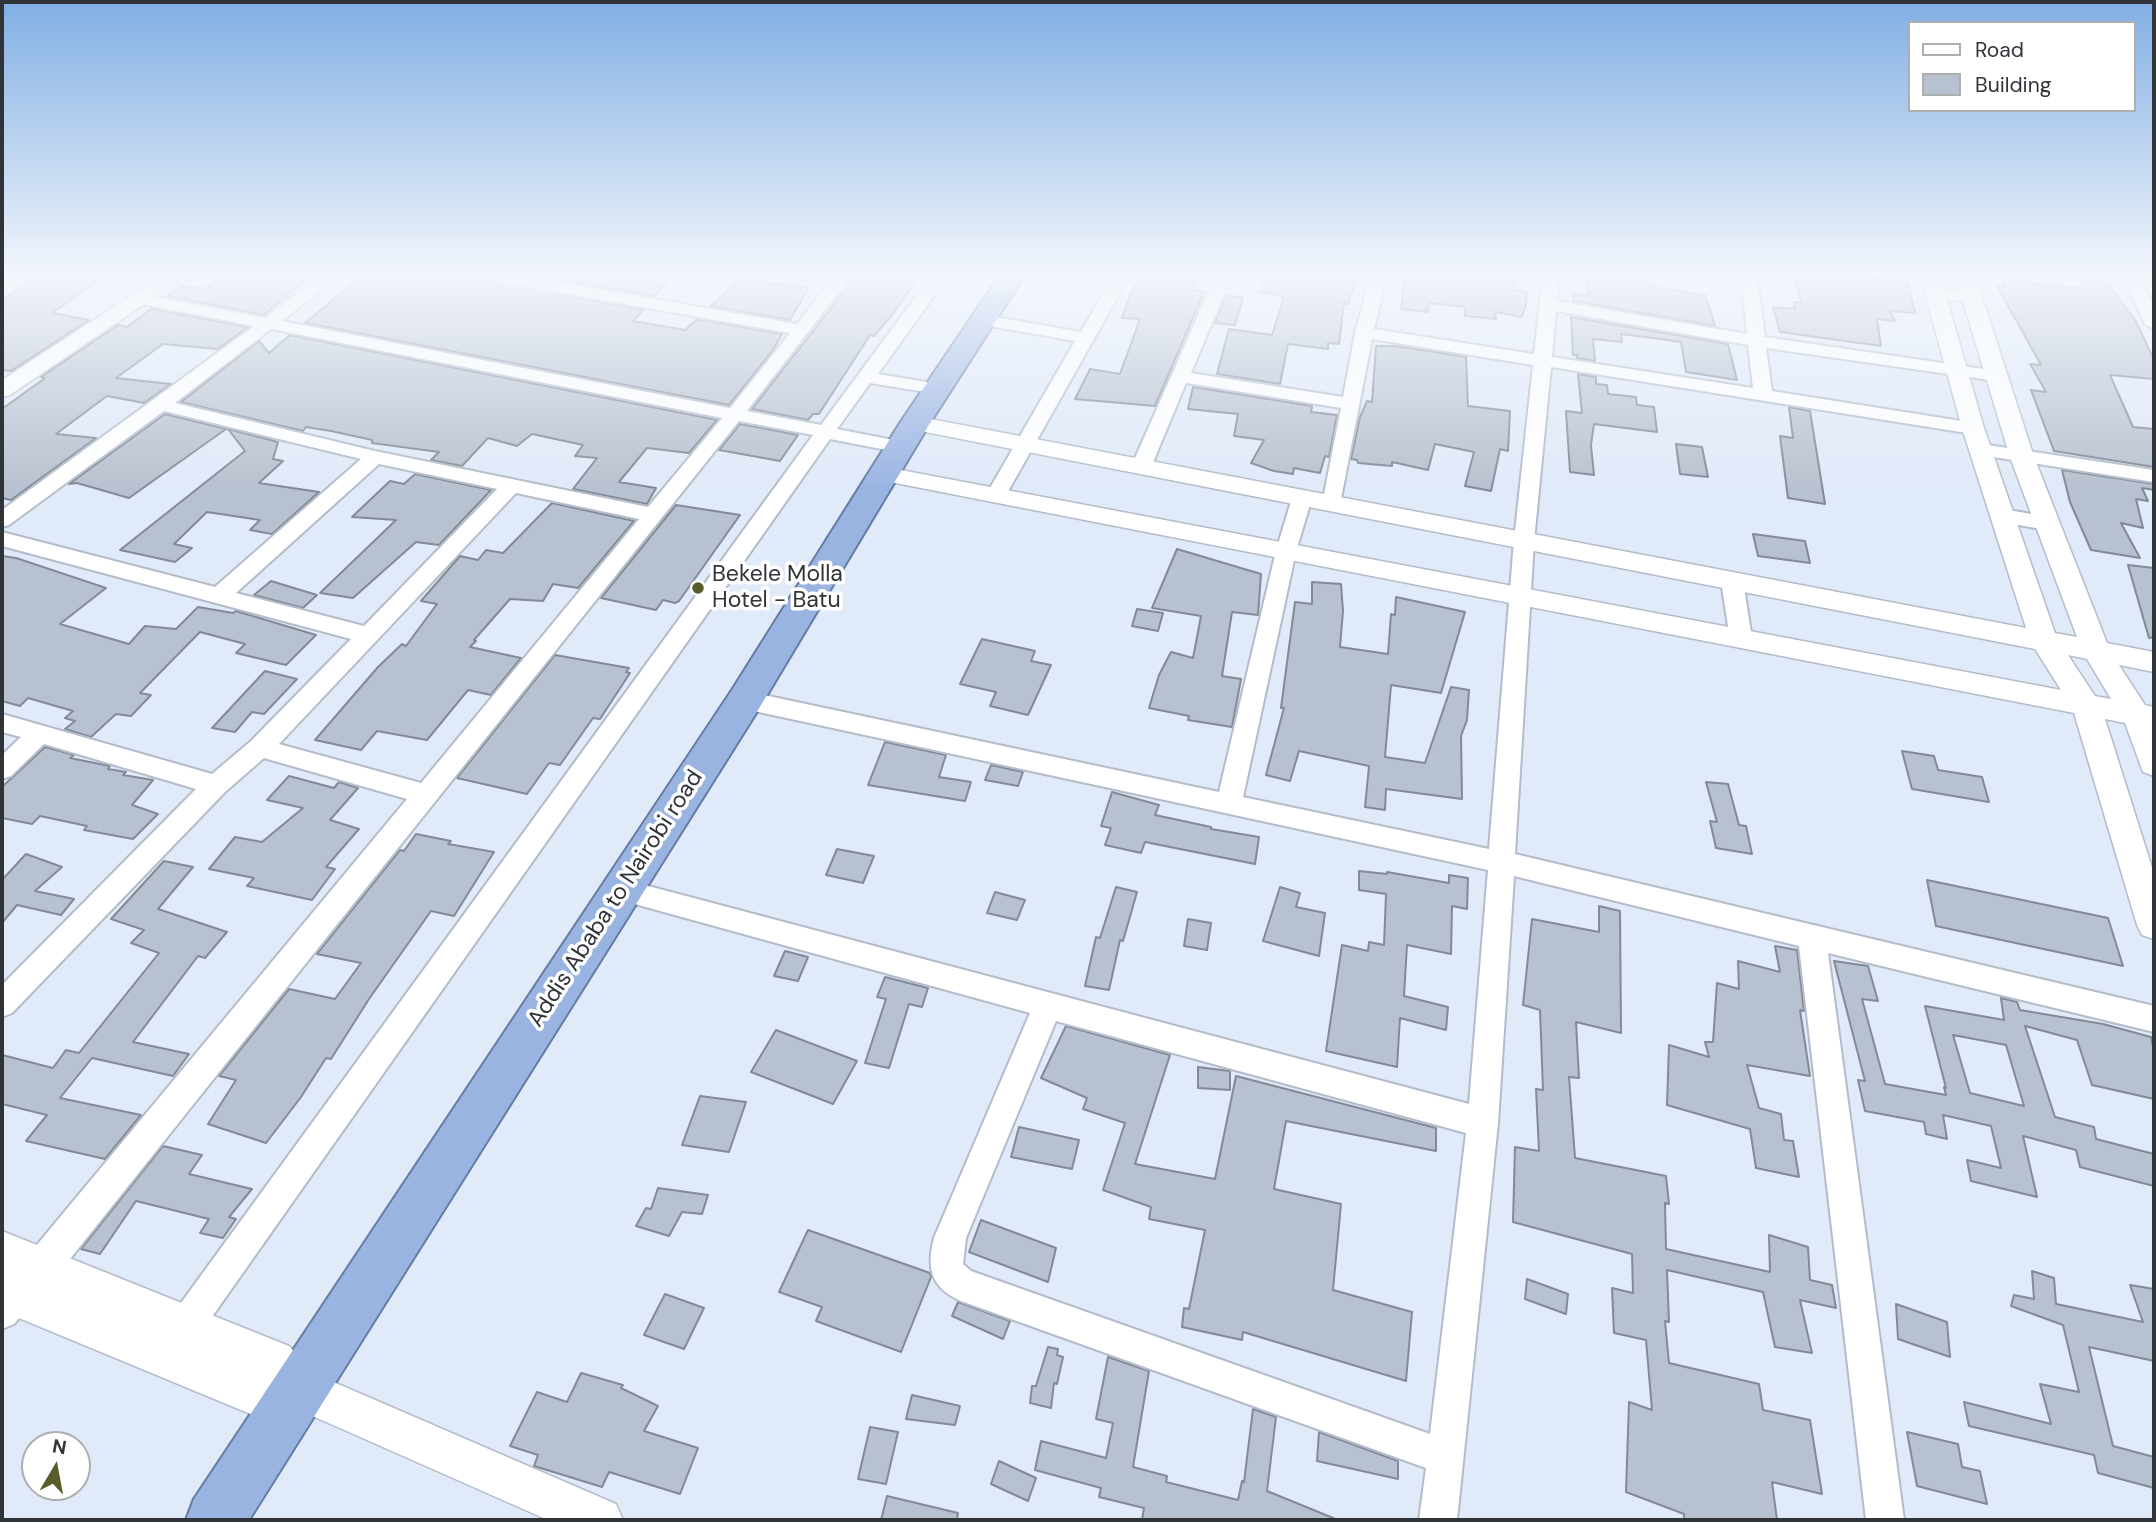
<!DOCTYPE html>
<style>
body{margin:0}
#map{position:relative;width:2156px;height:1522px;overflow:hidden;background:#e1eaf9;font-family:"DM Sans",sans-serif}
canvas{display:block}
.frame{position:absolute;inset:0;border:4px solid #303439;pointer-events:none}
.legend{position:absolute;left:1908px;top:21px;width:228px;height:91px;box-sizing:border-box;background:#fff;border:2px solid #acaeb0;margin:0;padding:9px 12px;list-style:none;font-size:21px;color:#303439}
.legend li{display:flex;align-items:center;gap:14px;height:35px}
.legend b{width:35px;border:2px solid #acaeb0}
.north{position:absolute;left:21px;top:1431px;width:70px;height:70px;box-sizing:border-box;background:#fff;border:2px solid #acaeb0;border-radius:50%;rotate:10deg;font-size:19px;font-weight:700;line-height:28px;text-align:center;color:#303439}
.north::after{content:'';display:block;margin:auto;width:24px;height:32px;background:#5a5c29;clip-path:polygon(50% 0,100% 100%,50% 72%,0 100%)}
</style>
<div id="map">
<canvas width="2156" height="1522"></canvas>
<div class="frame"></div>
<ul class="legend">
<li><b style="height:9px;background:#fff"></b>Road</li>
<li><b style="height:19px;background:#b8c1cf"></b>Building</li>
</ul>
<div class="north">N</div>
</div>
<script>
const ctx = document.querySelector('canvas').getContext('2d');
ctx.lineJoin = 'round';
function paint(path, color) {
  ctx.fillStyle = color;
  ctx.fill(path, 'evenodd');
}
function trace(path, color, width, dash) {
  ctx.strokeStyle = color;
  ctx.lineWidth = width;
  ctx.lineCap = dash ? 'butt' : 'round';
  ctx.setLineDash(dash || []);
  ctx.stroke(path);
}
function write(font, color, halo, rows, align = 'center') {
  ctx.font = font + ' "DM Sans",sans-serif';
  ctx.lineWidth = 7;
  ctx.setLineDash([]);
  ctx.textBaseline = 'middle';
  ctx.strokeStyle = halo;
  ctx.fillStyle = color;
  for (const [text, x, y, turn = 0] of rows) {
    ctx.save();
    ctx.translate(x, y);
    ctx.rotate((+turn || 0) * Math.PI / 180);
    ctx.textAlign = isNaN(turn) ? turn : align;
    if (halo) ctx.strokeText(text, 0, 0);
    ctx.fillText(text, 0, 0);
    ctx.restore();
  }
}
const building = new Path2D(`
 M40,275h66l-54,38 37,7 -78,51 -9,-1v-70z
 M222,275h89l-47,40 -96,-19 13,-10 24,3z
 M363,275h81l38,4 161,31 -10,11 52,9 12,-11 85,15 -9,16 -44,55 -424,-82z
 M558,275l67,2 47,-2 -17,21 -100,-17z
 M857,275h63l-27,39 -19,22 -4,-1 -51,79h-6l-5,6 -56,-11z
 M1140,275h58l-5,15 11,2 -49,114 -80,-7 15,-30 30,5 20,-55 -18,-1 8,-23z
 M1266,275h92l-10,29 -4,-1 -5,41 -11,-1v6l-40,-5 -8,40 -63,-10 12,-45 43,6 12,-38 -24,-5z
 M1405,275h111l-3,15 14,2 -1,12 -4,13 -27,-5 1,7 -31,-3v-9l-36,-4 -1,9 -27,-3z
 M1618,275l34,3 2,9 51,8 10,31 -142,-25v-7l16,2 -3,-17 33,3z
 M1830,275h21l57,8 7,30 -25,-2 5,10 -18,-2 4,27 -101,-14 -7,-25 22,2 -1,-7 8,1 -7,-24 38,4z
 M738,280l71,7 -19,33 -79,-14z
 M2002,280l84,9 -6,-8 27,2 28,37 19,40v19l-44,-4 23,52 21,2v38l-100,-16 -23,-61 15,2 -16,-28 11,1 -44,-79 9,1z
 M1226,295l17,3 -8,27 -20,-2z
 M151,309l97,18 -30,22 -55,-5 -47,34 55,6 -27,19 -37,-7 -51,38 40,4 -85,62 -9,-2v-89l43,-31 -4,-1 77,-52 9,2z
 M1571,317l157,27 9,36 -51,-8 -5,-30 -36,-5 -24,-3 1,8 -29,-3 2,22 -18,-3v-3h-4z
 M290,335l427,85 -28,33 -42,-5 -28,34 37,6 -9,16 -74,-15 24,-31 -22,-2 8,-11 -51,-11 -15,12 -29,-8 -26,28 -31,-6 8,-8 -67,-9v-3l-41,-9 -25,-4 -3,4 -122,-29 78,-61 10,12z
 M1376,346h20l70,11 2,49 42,5 -2,40 -8,-2 -9,42 -26,-5 9,-34 -39,-8 -7,26 -36,-8v4l-34,-3 -1,-3 -6,-1 9,-42 7,-16 5,1z
 M1578,374l18,3v7l11,1 1,9 28,3 1,8 17,2 3,25 -63,-8 -3,21 3,30 -24,-3 -4,-61 16,2z
 M1193,387l119,19 -1,6 26,3 -8,42 -4,-1 -5,17 -26,-5 -1,6 -19,-3 -23,-8 13,-23 -30,-4 4,-22 -50,-5z
 M1789,407l21,4 15,93 -37,-6 -8,-62 13,2z
 M165,414l61,15 -97,69 -52,-15 -8,1z
 M740,424l58,11 -18,26 -61,-11z
 M228,429l50,13 -5,17 10,2 -24,22 60,9 -47,42 -22,-4 10,-10 -53,-8 -33,32 18,4 -17,14 -55,-12 125,-99z
 M1676,444l26,3 6,30 -28,-3z
 M2062,470l92,14v6l-12,-2 6,13 -12,-2 7,29 -22,-5 19,35 -49,-8 -21,-48z
 M415,474l76,16 -52,55 -23,-3 -63,56 -33,-5 76,-73 -44,-3 38,-36 14,3z
 M552,503l82,18 -56,67 -25,-4 -10,17 -33,-2 -36,41 2,1 -6,6 51,11 -30,37 -23,-5 -41,50 -50,-9 -16,19 -46,-10 63,-73 24,-23 4,2 31,-42 -16,-3 39,-45 18,4 8,-10 17,3z
 M676,505l64,10 -61,86 -4,2 -12,-3 -7,10 -55,-12z
 M1753,534l52,7 5,22 -52,-7z
 M1177,549l84,25 -3,41 -26,-3 -10,64 19,3 -9,48 -44,-7 1,-4 -40,-8 10,-33 12,-23 22,6 8,-42 -49,-8z
 M2,556l14,2 90,30 -46,36 69,20 16,-18 31,3 22,-22 35,6 3,-2 80,24 -30,30 -50,-12 9,-9 -45,-12 -60,61 11,2 -20,21 -15,-2 -25,23 -26,-8 10,-8 -10,-3 8,-7 -45,-13 -8,8 -18,-5z
 M2128,565l26,3v69l-5,1z
 M271,581l46,14 -14,13 -49,-13z
 M1312,582l29,2 2,27 -3,36 48,7 3,-40 4,1 1,-18 69,15 -24,81 -50,-8 -6,72 40,6 26,-76 18,3 -2,30 -6,16 1,63 -76,-10 -1,21 -20,-3 4,-41 -70,-15 -9,30 -24,-6 18,-67h-3l14,-106 17,2z
 M1137,609l26,4 -5,18 -26,-5z
 M982,639l53,12 -4,10 20,4 -23,50 -38,-9 6,-14 -36,-8z
 M555,655l74,13 -3,4 4,1 -30,46 -7,-1 -33,47 -11,-2 -22,31 -70,-16z
 M265,671l32,8 -33,35 -12,-2 -17,20 -23,-4z
 M885,742l61,13 -7,22 32,5 -6,19 -97,-16z
 M45,747l29,8 -4,3 40,8 -2,3 18,3 -3,3 30,5 -21,25 26,9 -25,25 -49,-9 3,-4 -47,-10 -8,8 -30,-6v-31z
 M1902,751l32,5 4,14 44,7 7,25 -77,-13z
 M991,765l32,7 -5,14 -33,-6z
 M289,776l45,12 5,-6 19,6 -28,32 29,9 -33,38 9,2 -23,31 -65,-14 7,-8 -45,-9 26,-32 27,5 41,-34 -36,-8z
 M1706,782l22,2 11,41 7,1 6,28 -36,-6 -6,-27 7,1z
 M1112,792l47,13 -4,10 56,12v2l48,8 -4,27 -110,-22 -4,11 -36,-8 6,-17 -10,-2z
 M416,834l35,7 -3,3 46,8 -40,64 -23,-5 -62,88 -38,60 -5,-1 -25,39 -35,46 -58,-19 28,-44 -17,-4 70,-87 46,10 26,-36 -44,-9 83,-104 4,1z
 M837,849l37,7 -11,27 -37,-8z
 M26,854l36,13 -27,24 39,8 -13,16 -44,-10 -15,18v-43z
 M164,861l29,6 -35,42 69,23 -22,26 -7,-2 -65,86 56,12 -16,22 -81,-18 -32,40 81,17 -36,44 -79,-18 21,-26 -45,-11v-49l51,13 13,-18 13,3 80,-100 -28,-10 13,-13 -33,-11z
 M1359,871l28,3v-2l62,11v-8l19,3 -1,31 -15,-3 -1,48 -44,-9 -3,51 44,11 -2,23 -46,-12 -3,49 -71,-16 16,-106 26,6 1,-9 15,3 2,-51 -27,-4z
 M1927,880l181,38 15,48 -187,-40z
 M1116,887l21,5 -14,49 -3,-1 -11,50 -24,-4 11,-49 4,1z
 M1280,887l20,6 -4,14 29,6 -6,43 -56,-15z
 M995,892l30,8 -8,20 -30,-7z
 M1599,906l21,5 1,122 -45,-11 3,56 -10,-1 6,81 91,18 3,28 -4,-1 1,46 104,23 -1,-37 39,12 2,33 22,5 4,23 -36,-8 12,53 -37,-6 -12,-55 -96,-22 2,52 -4,-1 4,42 90,21 4,26 47,10 12,74 -50,-12 5,38h-93v-6l-58,-22 3,-90 23,8 -6,-70 -32,-7 -2,-45 21,5 -1,-39 -119,-32 2,-75 24,4 -3,-62 7,1 -3,-80 -17,-5 9,-86 67,13z
 M1188,919l23,4 -4,27 -23,-4z
 M1775,946l22,4 7,61 -4,-1 10,66 -63,-11 12,43 22,6 3,26 9,1 6,36 -43,-9 -6,-39 -83,-24 2,-60 40,12 -4,-15h8l4,-59 22,6 -1,-28 42,11z
 M785,951l23,6 -10,24 -24,-5z
 M1834,961l34,5 10,35 -16,-2 23,85 61,11 -2,-8 2,1 -21,-82 79,14 -3,-22 16,4 3,8 83,14 48,13 3,15v47l-62,-14 -15,-45 -52,-14 30,91 39,10 2,12 58,15v32l-74,-19 -4,-17 -53,-14 14,61 -66,-16 -4,-21 34,8 -10,-42 -48,-11 4,24 -21,-5 -2,-12 -59,-11 -7,-31 7,1zM1953,1035l53,10 18,61 -54,-13z
 M885,977l43,11 -6,19 -13,-3 -20,64 -24,-5 21,-64 -9,-2z
 M1066,1026l104,29 -35,109 80,15 21,-103 200,52v23l-150,-30 -12,68 67,15 -8,86 79,22 -6,69 -163,-49 -1,8 -60,-13 2,-19 5,1 16,-79 -56,-11 2,-12 -48,-17 22,-67 -42,-14 4,-11 -46,-20z
 M776,1030l81,31 -24,43 -82,-32z
 M1198,1067l32,4v19l-32,-2z
 M700,1096l46,6 -17,50 -47,-7z
 M1019,1127l60,13 -7,29 -61,-12z
 M163,1146l39,9 -13,19 63,15 -23,28 7,2 -13,19 -23,-5 9,-14 -73,-18 -36,53 -19,-5z
 M658,1188l50,7 -6,19 -20,-2 -13,24 -33,-10 10,-18 5,1z
 M981,1220l75,28 -8,34 -79,-30z
 M808,1230l122,43 1,4 -30,75 -85,-31 6,-14 -43,-15z
 M2032,1271l22,7 2,26 87,18 -13,-37 24,4v72l-65,-14 24,99 41,11v31l-56,-15 -4,-18 -125,-29 -5,-24 87,22 -11,-40 39,8 -16,-67 -52,-19 3,-11 20,4z
 M1527,1279l41,15 -2,20 -41,-15z
 M665,1294l39,14 -20,41 -40,-14z
 M958,1302l52,19 -7,18 -51,-23z
 M1896,1304l51,18 3,35 -52,-18z
 M1048,1347l10,2 -1,6 6,2 -6,27 -3,-1 -3,25 -21,-5 2,-17h4z
 M1108,1357l41,14 -16,96 34,9 -1,6 72,18 4,-19 2,1 9,-73 23,8 -9,74 71,29h-196l2,-12 -45,-11 2,-9 -66,-18 6,-29 65,17 7,-35 -17,-4z
 M581,1373l42,12 -2,3 37,18 -14,25 54,17 -18,46 -71,-22 -7,15 -68,-21 4,-11 -28,-9 27,-54 30,10z
 M912,1395l48,11 -5,19 -49,-6z
 M870,1427l28,5 -12,52 -28,-5z
 M1319,1432l79,29v18l-81,-18z
 M1907,1432l51,12 4,23 18,4 7,33 -70,-18z
 M999,1461l37,17 -8,23 -37,-17z
 M887,1496l71,17 -1,7h-76z`);
const minor = new Path2D(`
 M17,275h20l-35,22v-12z
 M321,275h19l-58,46 448,87 60,-75 -302,-53 -8,-5h39l278,49 38,-49h17l-105,136 74,14 111,-150h17l-71,99 60,10 9,5 -9,5 -68,-11 -33,46 72,14 3,4 -3,4 -7,2 -72,-14 -633,899 -12,5 -12,-5 -5,-12 5,-12 640,-879 -74,-14 -685,858 -40,45 -12,5v-42l405,-488 -143,-41 -39,34 -213,221 -10,4v-32l194,-196 -152,-45 -33,32 -9,3v-24l19,-18 -19,-5v-18l210,60 39,-33 100,-102 -349,-93v-14l213,55 146,-128 -197,-48 -155,114 -7,2v-17l252,-184 -118,-23 -2,-4 2,-4 6,-1 123,24zM271,329l451,89 -74,89 -273,-56 -200,-48zM379,464l118,25 -133,137 -128,-33zM516,493l123,26 -218,264 -142,-39z
 M1114,275h16l-124,220 -3,4h-14l-3,-4 89,-154 -91,-16 -9,-5 9,-5 97,17z
 M1216,275h16l-41,98 152,24 12,-64 16,-58h16l-13,54 160,25 9,-79h16l-2,26 190,33 -6,-59h16l8,62 232,34 9,5 -9,5 -231,-33 6,43 208,33 2,4 -9,6 -422,-67 -17,174 -19,313 639,152v26l-326,-79 76,567h-38l-67,-574 -285,-70 -16,247 -41,397h-38l7,-52 -465,-167c-30,-13 -35,-33 -27,-63l96,-225 -417,-115 -4,-8 4,-8 9,-3 847,225 19,-234 -743,-161 -8,-3 -4,-6 4,-6 8,-3 474,101 57,-241 16,-53 3,-5h14l3,5 -16,53 -53,246 246,52 25,-308 19,-176 -161,-26 -33,170h-14l-3,-5 19,-96 -155,-25 -35,84 -3,4h-14l-3,-4zM1556,311l192,34 5,43 -201,-31zM1056,1021l410,112 -36,301 -459,-163 -8,-7 3,-26z
 M2123,275h16l15,32v22l-9,-5z
 M1935,287l38,6 8,5 -8,5 -44,-7 -2,-4z
 M1981,444l173,26v12l-180,-28 -3,-4z
 M2003,509l51,9 3,5 -3,5 -7,2 -51,-9 -3,-5 3,-5z
 M1732,574l8,2 3,5 9,58 -3,6 -8,2 -8,-2 -3,-6 -9,-58 3,-5z`);
const tertiary = new Path2D(`
 M163,275h24l-177,120 -8,2v-17z
 M1920,275h20l44,153 71,205 22,4 -67,-180 -55,-182h20l59,182 73,186 47,9v20l-35,-7 26,40 9,2v69l-11,-4 -18,-49 -20,-4 49,155v65l-12,-4 -5,-10 -63,-212 -1189,-232 -8,-2 -4,-5 4,-5 8,-2 1176,223 -26,-41 -1120,-219 -8,-2 -3,-5 3,-5 8,-2 1111,212 -64,-200zM2068,655l19,4 24,40 -16,-3z
 M2,1231l287,115 26,28 301,130 7,16h-75l-249,-110 -46,5 -251,-104z`);
const trunk = new Path2D(`
 M1000,275h25l-95,148 -172,287 -509,810h-63l8,-21 538,-809 168,-267z`);
const markers = [
 [698,588,7,"#5a5c29"]
];
const poiNames = [
 ["Bekele Molla",712,575],
 ["Hotel - Batu",712,601]
];
const streetNames = [
 ["Addis Ababa to Nairobi road",616,899,-57]
];
paint(building, '#b8c1cf');
trace(building, '#828a97', 2);
trace(minor, '#b4bccb', 4);
trace(tertiary, '#b4bccb', 3);
trace(trunk, '#647ca2', 4);
paint(minor, '#fff');
paint(tertiary, '#fff');
paint(trunk, '#9ab4e2');
const sky = ctx.createLinearGradient(0, 0, 0, 489);
sky.addColorStop(0, '#80aee3');
sky.addColorStop(0.56, '#f2f6fc');
sky.addColorStop(1, '#f2f6fc00');
ctx.fillStyle = sky;
ctx.fillRect(0, 0, 2156, 489);
for (const [x, y, r, color] of markers) {
  const dot = new Path2D();
  dot.arc(x, y, r, 0, 2 * Math.PI);
  ctx.fillStyle = color;
  ctx.fill(dot);
  trace(dot, '#fff', 2.5);
}
write('23px', '#303439', '#fff', poiNames, 'left');
write('23px', '#303439', '#fff', streetNames);
</script>
